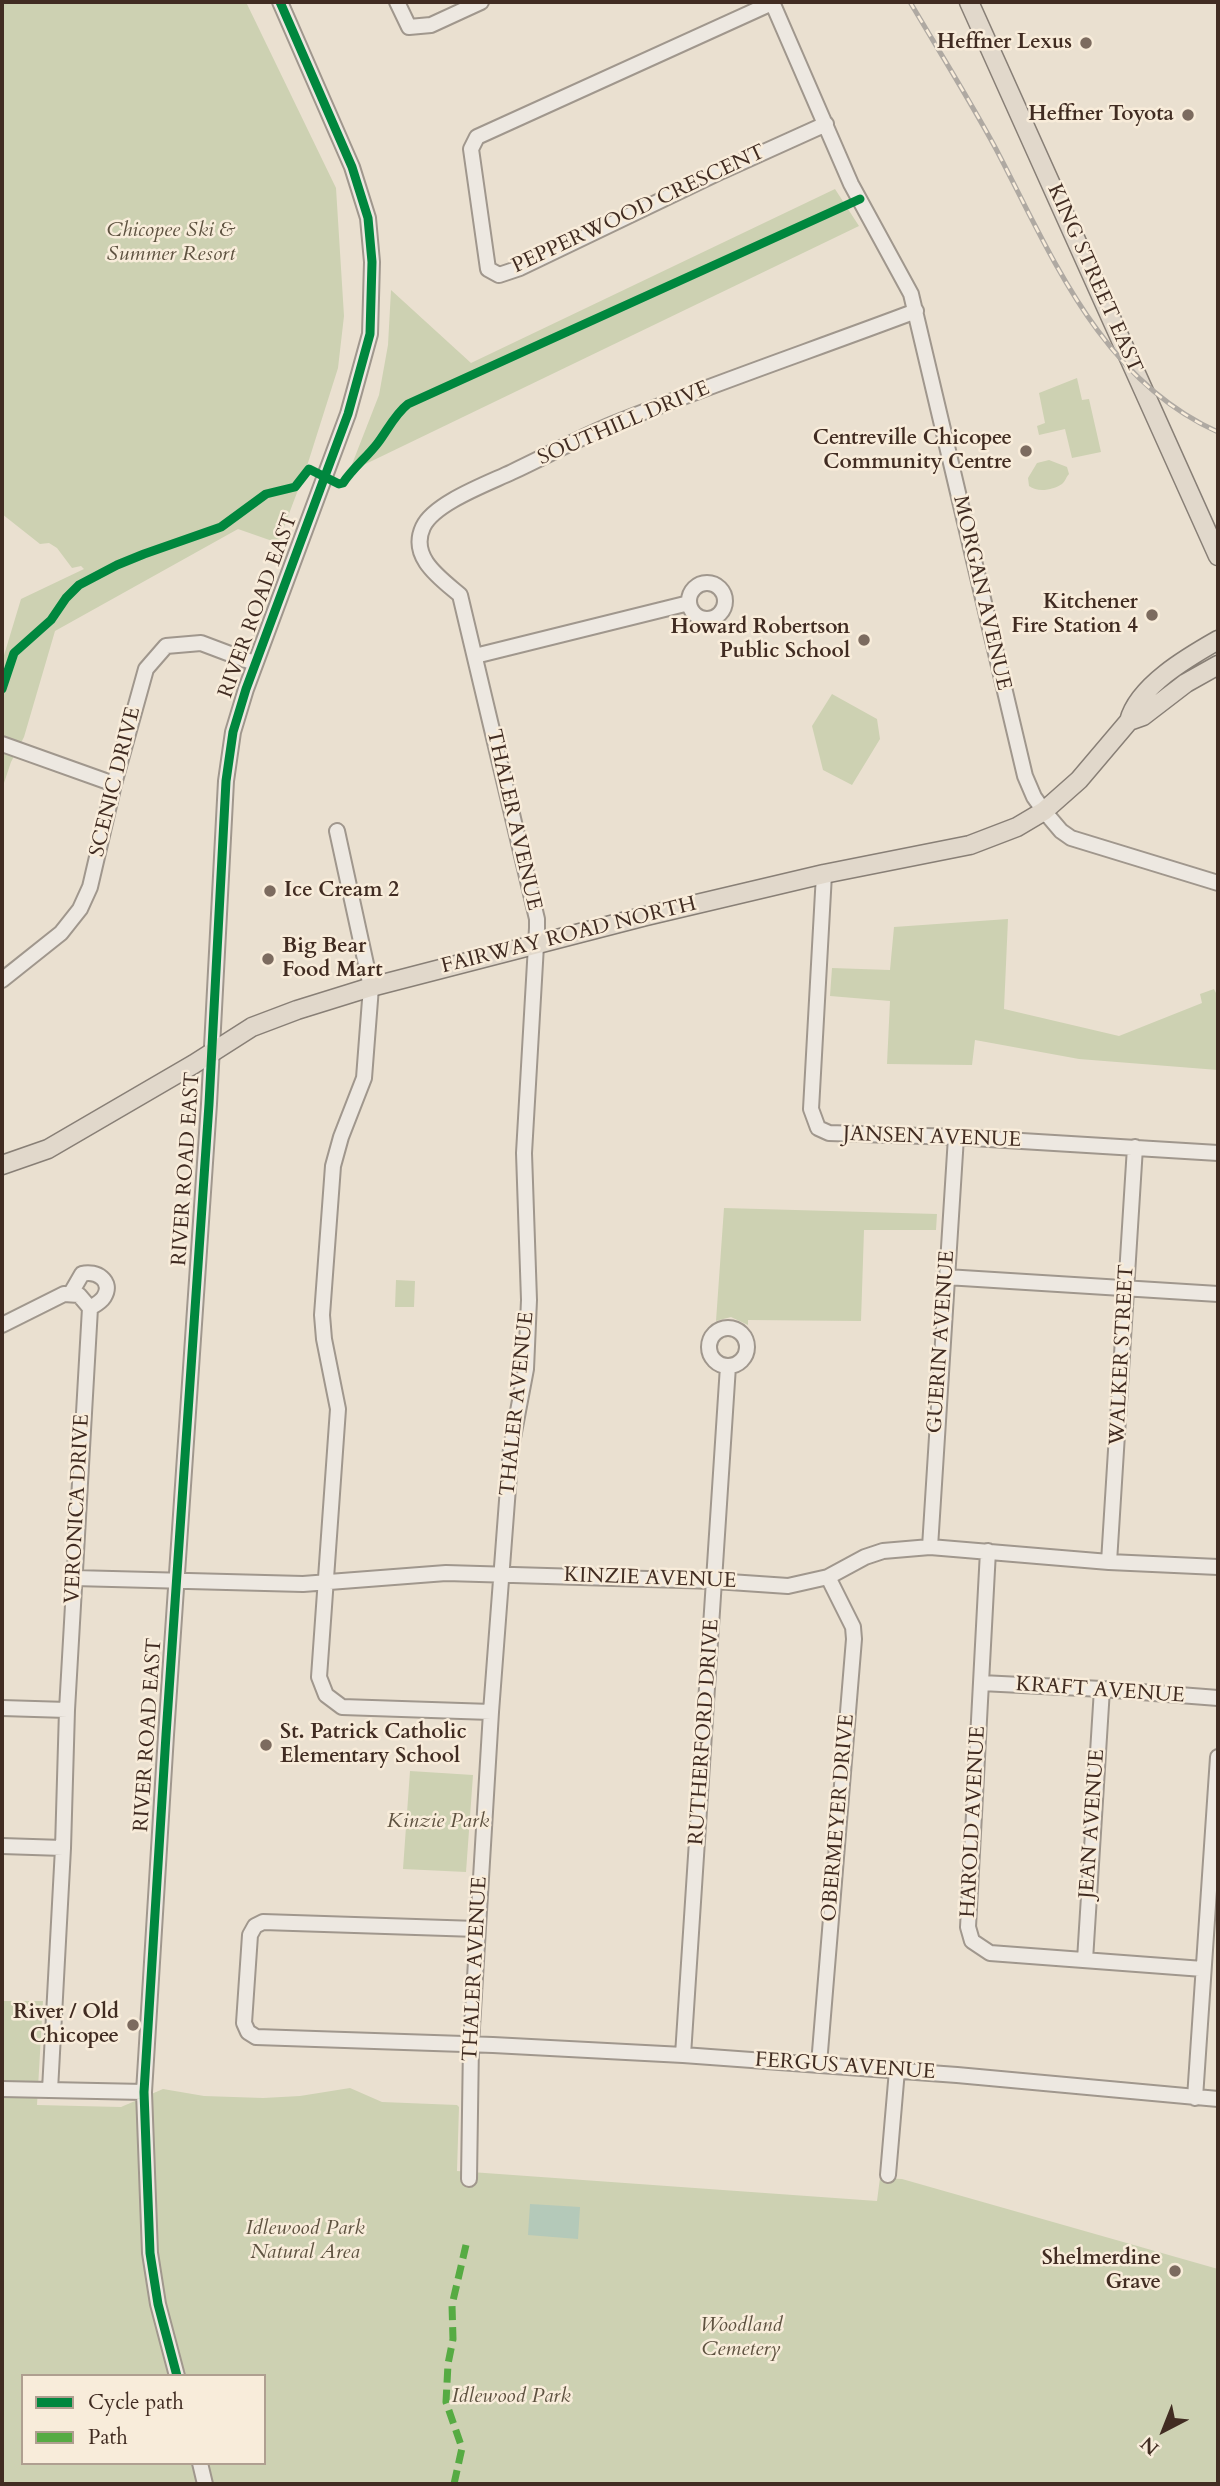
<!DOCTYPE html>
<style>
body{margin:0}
#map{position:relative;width:1220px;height:2486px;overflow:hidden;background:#eae0d0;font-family:Cardo,serif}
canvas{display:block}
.frame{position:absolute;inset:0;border:4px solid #412c22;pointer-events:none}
.legend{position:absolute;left:21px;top:2374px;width:245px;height:91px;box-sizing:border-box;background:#f8ecda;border:2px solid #af9f90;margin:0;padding:9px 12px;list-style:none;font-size:21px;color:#412c22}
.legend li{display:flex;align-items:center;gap:14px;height:35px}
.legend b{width:35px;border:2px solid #af9f90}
.north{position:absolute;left:1129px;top:2395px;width:70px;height:70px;-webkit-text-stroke:5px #f8ecda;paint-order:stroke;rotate:222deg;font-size:19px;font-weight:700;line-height:28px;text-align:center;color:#412c22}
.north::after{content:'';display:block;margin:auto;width:24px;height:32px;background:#412c22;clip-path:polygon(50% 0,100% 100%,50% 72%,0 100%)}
</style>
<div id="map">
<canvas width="1220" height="2486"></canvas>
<div class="frame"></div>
<ul class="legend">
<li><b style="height:9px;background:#00873e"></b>Cycle path</li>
<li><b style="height:9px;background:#56ab43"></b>Path</li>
</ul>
<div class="north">N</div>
</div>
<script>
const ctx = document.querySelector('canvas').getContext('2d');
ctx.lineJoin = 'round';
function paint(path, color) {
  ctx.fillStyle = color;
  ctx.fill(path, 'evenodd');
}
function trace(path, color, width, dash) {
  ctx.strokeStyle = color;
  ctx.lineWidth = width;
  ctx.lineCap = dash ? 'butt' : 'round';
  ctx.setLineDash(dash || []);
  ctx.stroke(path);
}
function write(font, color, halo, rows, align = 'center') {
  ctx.font = font + ' Cardo,serif';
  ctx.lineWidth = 5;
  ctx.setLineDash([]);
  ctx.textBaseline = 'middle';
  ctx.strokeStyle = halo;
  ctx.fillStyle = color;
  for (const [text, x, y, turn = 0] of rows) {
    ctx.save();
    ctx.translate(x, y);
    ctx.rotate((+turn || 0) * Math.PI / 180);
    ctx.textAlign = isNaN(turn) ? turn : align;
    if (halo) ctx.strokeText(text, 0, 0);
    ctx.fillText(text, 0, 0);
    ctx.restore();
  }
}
const green = new Path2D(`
 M2,2h244l90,186 8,128 -6,52 -31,98 -29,77 -40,-14 -183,102 -31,106 -13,25 -9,27v-127l19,-63 63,-30 -3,-3 -9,2 -15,-20 -8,-5 -9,1 -38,-30z
 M835,189l24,37 -510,246 30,-77 9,-50 3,-55 80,73z
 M1077,378l5,22 7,-1 12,53 -29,6 -7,-29 -26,6 -2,-9 8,-3 -6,-30z
 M1049,460l18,7 2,7c-3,3 -4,8 -7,10 -9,6 -24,9 -33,2l-1,-8 9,-15z
 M832,694l45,25 3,20 -28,46 -29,-15 -11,-44z
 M1008,919l-4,90 115,27 83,-33 -2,-9 14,-5 4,8v73l-139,-11 -104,-19 -3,25 -85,-1 3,-63 -60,-5 2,-28 58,2 4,-43z
 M724,1208l213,6 -1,16h-72l-3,91 -113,-1v5l-17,-8 -15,4z
 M396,1280l19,1 -1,26h-19z
 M410,1771l63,4 -7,97 -63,-3z
 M2,2001h41l-6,104 84,2 42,-18 41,7 59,2 37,-2 50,-8 32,14 75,3 2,2 -2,64 420,30 3,-23 22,1 316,90v215h-1216zM23,2376h241v87h-241z`);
const water = new Path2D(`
 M530,2204l50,3 -2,32 -50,-4z`);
const minor = new Path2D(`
 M397,2l12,25 22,-2 50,-23
 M772,2l79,182 60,110 114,482 9,21 10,14 17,20 10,7 147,45
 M772,3l-295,134 -6,12 17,120 11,6 21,-7 202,-97 104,-47
 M689 601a18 18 0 1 1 36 0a18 18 0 1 1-36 0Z
 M475,656l214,-53
 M2,744l112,40
 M337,831l34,156 -7,91 -23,59 -8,29 -11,149 2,24 14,70 -19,268 7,18 16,12 149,5
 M824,874l-13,235 7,19 11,5 127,4 262,16
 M2,980l59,-47 19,-24 10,-22 24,-103 32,-115 20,-23 35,-3 53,20
 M946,1277l272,17
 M71,1293l11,-19c14,-4 32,7 22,23 -3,5 -9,8 -14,11
 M2,1325l62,-31 15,1 11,13 -23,402 -4,138 -13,242
 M709 1347a19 19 0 1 1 38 0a19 19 0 1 1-38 0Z
 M930,1547l26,-410
 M988,1551l-20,376 4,14 18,12 213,16
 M1109,1562l26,-415
 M74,1578l229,6 143,-11 269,8 73,5 40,-9 37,-20 18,-6 47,-4 179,15 109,5
 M981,1683l121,6 116,9
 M2,1708l65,2
 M2,1846l61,2
 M477,1929l-214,-7 -8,4 -5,9 -6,88 4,9 8,5 237,8 190,10 274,20 261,24
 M1085,1960l17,-271
 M683,2055l45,-689
 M819,2064l35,-425 -1,-12 -25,-50
 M2,2089l142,3
 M1195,2098l23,-341
 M888,2175l9,-105
 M469,2179l2,-135 20,-332 20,-264 15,-79 3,-69 -5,-147 13,-225v-9l-77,-324c-20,-17 -51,-38 -37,-68 11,-24 66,-44 89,-55 34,-16 67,-34 101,-48 100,-40 202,-75 303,-113
 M177,2376l-19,-72 -8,-51 -6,-161 22,-357 43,-631 17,-323 7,-49 13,-43 102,-275 22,-80 2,-72 -4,-44 -16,-51 -72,-165
 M200,2463l5,21`);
const major = new Path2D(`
 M969,2l249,554
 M1129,721c9,-35 59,-64 89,-81
 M2,1165l46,-16 146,-85 58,-37 45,-17 74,-23 275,-71 178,-42 146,-29 47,-18 27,-16 35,-31 50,-59 14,-5 43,-33 32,-18`);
const rail = new Path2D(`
 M910,2c29,49 59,97 86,147 56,107 105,231 222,283`);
const quiet = new Path2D(`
 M454,2484l8,-36 -16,-46 2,-38 5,-25 -1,-34 14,-60`);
const cycleway = new Path2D(`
 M2,689l12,-36 37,-33 15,-22 13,-13 38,-20 27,-11 77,-27 45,-33 29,-7 14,-18 30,15 4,-1c10,-15 23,-25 34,-39 10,-13 18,-30 31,-40l452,-205
 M177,2376l-19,-72 -8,-51 -6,-161 22,-357 43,-631 17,-323 7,-49 13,-43 102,-275 22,-80 2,-72 -4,-44 -16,-51 -72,-165`);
const markers = [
 [1086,43,7,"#7c6b5f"],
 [1188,115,7,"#7c6b5f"],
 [1026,451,7,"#7c6b5f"],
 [1152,615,7,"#7c6b5f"],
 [864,640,7,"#7c6b5f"],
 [270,891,7,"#7c6b5f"],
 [268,959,7,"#7c6b5f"],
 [266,1745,7,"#7c6b5f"],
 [133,2025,7,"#7c6b5f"],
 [1175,2271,7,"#7c6b5f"]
];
const poiNames = [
 ["Heffner Lexus",1072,43],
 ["Heffner Toyota",1174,115],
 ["Centreville Chicopee",1012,439],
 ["Community Centre",1012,463],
 ["Kitchener",1138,603],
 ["Fire Station 4",1138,627],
 ["Howard Robertson",850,628],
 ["Public School",850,652],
 ["Ice Cream 2",284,891,"left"],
 ["Big Bear",282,947,"left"],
 ["Food Mart",282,971,"left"],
 ["St. Patrick Catholic",280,1733,"left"],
 ["Elementary School",280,1757,"left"],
 ["River / Old",119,2013],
 ["Chicopee",119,2037],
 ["Shelmerdine",1161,2259],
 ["Grave",1161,2283]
];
const streetNames = [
 ["PEPPERWOOD CRESCENT",639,210,-25],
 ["KING STREET EAST",1094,279,66],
 ["SOUTHILL DRIVE",624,424,-23],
 ["MORGAN AVENUE",981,593,77],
 ["RIVER ROAD EAST",259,606,-70],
 ["SCENIC DRIVE",116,782,-76],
 ["THALER AVENUE",513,820,77],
 ["FAIRWAY ROAD NORTH",569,936,-14],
 ["JANSEN AVENUE",932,1138,2],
 ["RIVER ROAD EAST",187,1169,-86],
 ["GUERIN AVENUE",942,1342,-86],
 ["WALKER STREET",1123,1355,-87],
 ["THALER AVENUE",518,1404,-84],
 ["VERONICA DRIVE",78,1509,-87],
 ["KINZIE AVENUE",650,1579,2],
 ["KRAFT AVENUE",1100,1691,4],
 ["RUTHERFORD DRIVE",705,1732,-86],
 ["RIVER ROAD EAST",149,1735,-86],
 ["OBERMEYER DRIVE",839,1818,-85],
 ["HAROLD AVENUE",974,1822,-87],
 ["JEAN AVENUE",1093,1824,-86],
 ["THALER AVENUE",476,1969,-87],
 ["FERGUS AVENUE",845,2067,4]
];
const parkNames = [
 ["Chicopee Ski &",171,231],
 ["Summer Resort",171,255],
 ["Kinzie Park",438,1822],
 ["Idlewood Park",305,2229],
 ["Natural Area",305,2253],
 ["Woodland",741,2326],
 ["Cemetery",741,2350],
 ["Idlewood Park",511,2397]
];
paint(green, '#cdd1b2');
paint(water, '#b4c9b9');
trace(minor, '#a0978d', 18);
trace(major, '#887f76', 21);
trace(minor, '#ede8e1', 14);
trace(major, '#e1d8cb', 18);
trace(rail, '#afa9a2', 5);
trace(rail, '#f8ecda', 2.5, [8]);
trace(quiet, '#56ab43', 7, [14, 7]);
trace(cycleway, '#00873e', 9);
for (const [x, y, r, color] of markers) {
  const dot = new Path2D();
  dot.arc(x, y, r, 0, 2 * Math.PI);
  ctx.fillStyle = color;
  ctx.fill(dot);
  trace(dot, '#f8ecda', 2.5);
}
write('bold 21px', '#412c22', '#f8ecda', poiNames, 'right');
write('21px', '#412c22', '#f8ecda', streetNames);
write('italic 21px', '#5e5240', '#f8ecda', parkNames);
</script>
